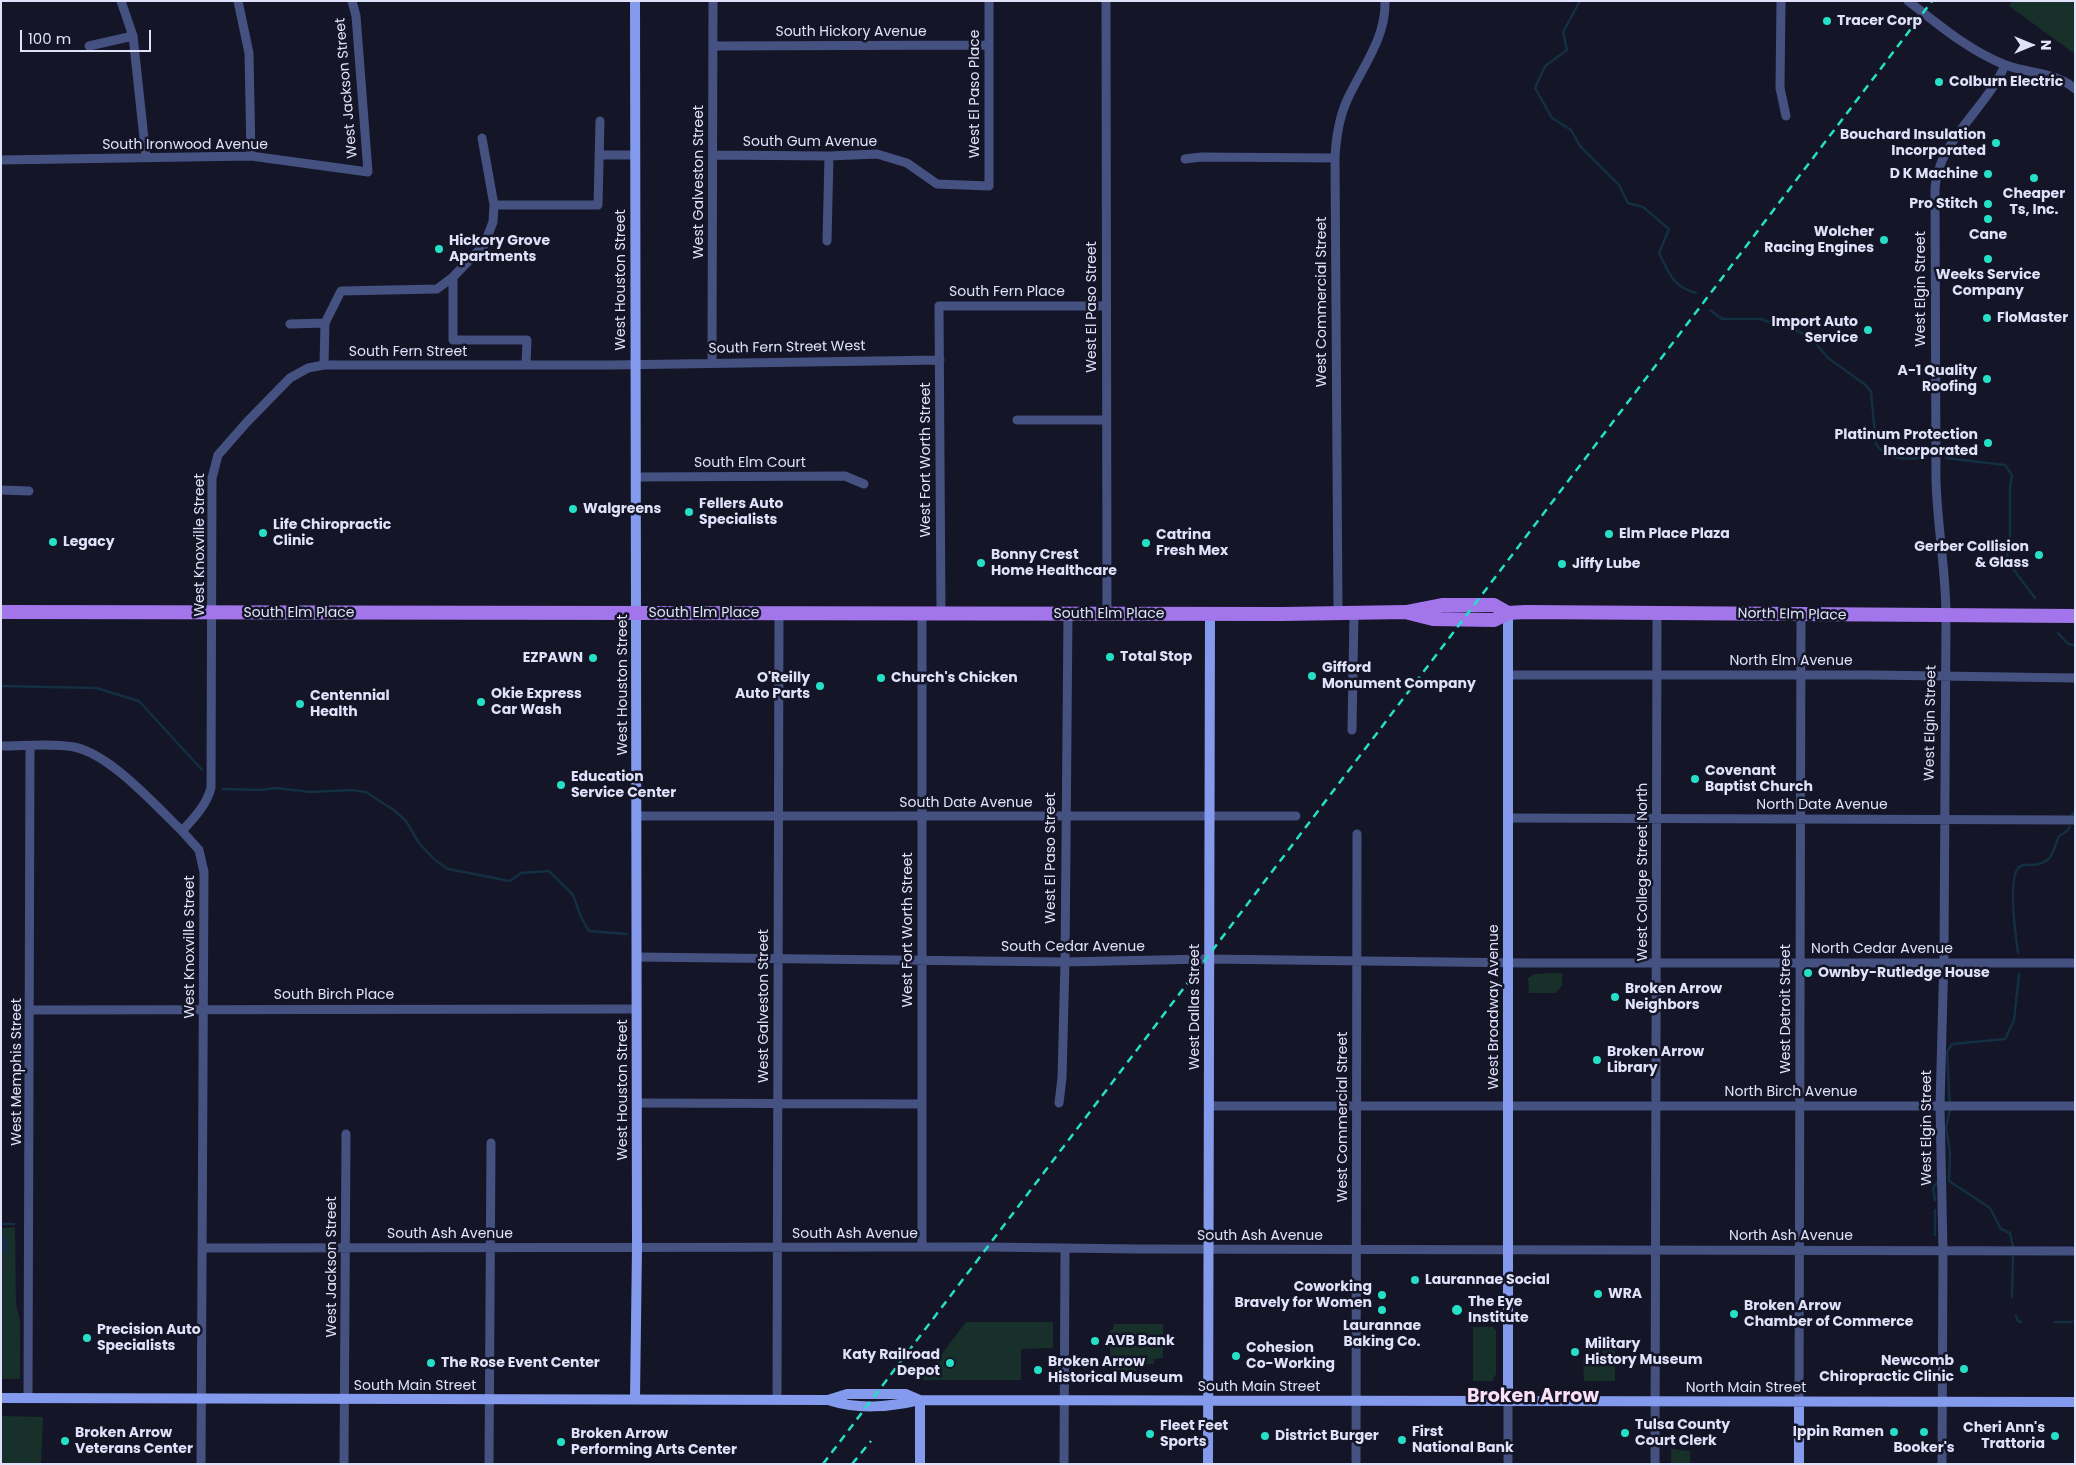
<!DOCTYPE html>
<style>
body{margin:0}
#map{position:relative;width:2076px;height:1465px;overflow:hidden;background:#141527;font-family:Poppins,sans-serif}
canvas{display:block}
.frame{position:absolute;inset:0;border:2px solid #dfe2fa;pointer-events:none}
.north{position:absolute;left:2006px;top:20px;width:50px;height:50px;-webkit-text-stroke:4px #141527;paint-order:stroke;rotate:90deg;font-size:14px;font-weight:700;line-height:20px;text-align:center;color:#dfe2fa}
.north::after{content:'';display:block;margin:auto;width:18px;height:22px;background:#dfe2fa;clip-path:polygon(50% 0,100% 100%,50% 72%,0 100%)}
.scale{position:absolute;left:20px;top:30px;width:131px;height:22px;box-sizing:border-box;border:2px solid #dfe2fa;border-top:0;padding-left:6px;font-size:15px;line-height:18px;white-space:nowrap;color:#dfe2fa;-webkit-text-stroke:4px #141527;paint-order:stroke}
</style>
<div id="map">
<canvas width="2076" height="1465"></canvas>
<div class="frame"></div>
<div class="north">N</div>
<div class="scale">100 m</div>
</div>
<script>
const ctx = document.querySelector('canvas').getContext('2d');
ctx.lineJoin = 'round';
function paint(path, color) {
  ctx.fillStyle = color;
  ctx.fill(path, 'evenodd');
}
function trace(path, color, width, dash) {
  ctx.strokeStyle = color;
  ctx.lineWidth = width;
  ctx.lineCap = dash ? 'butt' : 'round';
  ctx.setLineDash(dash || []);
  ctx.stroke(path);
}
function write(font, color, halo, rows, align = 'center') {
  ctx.font = font + ' Poppins,sans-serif';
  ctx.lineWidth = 5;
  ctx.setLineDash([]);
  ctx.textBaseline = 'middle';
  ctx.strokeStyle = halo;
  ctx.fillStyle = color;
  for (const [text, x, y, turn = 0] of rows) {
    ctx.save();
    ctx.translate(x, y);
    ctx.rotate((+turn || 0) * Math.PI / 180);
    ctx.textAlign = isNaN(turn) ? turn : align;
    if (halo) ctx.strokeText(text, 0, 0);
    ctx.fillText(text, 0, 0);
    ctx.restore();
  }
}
const green = new Path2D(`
 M2012,1h63v53l-66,-48z
 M1562,973v12l-6,8h-27l-1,-15 6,-4z
 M15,1227l1,77 4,16v59h-19v-151z
 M966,1322h87v26l-32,1v31h-99z
 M1114,1324h49v34l-9,1v5h-18l1,16h-24v-13l-3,-1v-20l2,-1v-8h-2v-6l3,-2z
 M1473,1327h20l3,4v43l-4,7h-19z
 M1601,1337h14v44h-31l-1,-23h20z
 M1,1416l42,1 -2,47h-40z
 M1671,1449l19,2v13h-19z`);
const water = new Path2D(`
 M1,1237h7v16h-7z`);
const stream = new Path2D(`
 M1580,1l-17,31 4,18 -22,16 -10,22 17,30 19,12 9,16 39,39 9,18 15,4 26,22 -10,24c10,20 14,34 37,40
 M1710,310l12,9h38l40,13 13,8 15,18 39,28 4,6 5,52c11,17 33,15 50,14
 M1946,458l59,7 7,10 -2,13v52l-3,15 6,14 22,29
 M2058,633l10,11 7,1
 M1,686l95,2 43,13 63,69
 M223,789l37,1 16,-2 34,4 42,-2 14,2 29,19 11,10 13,22 16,17 13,9 62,12 11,-8 28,-2 24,24 8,22 8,14 38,3
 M2072,815l3,-4
 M2018,953c-2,-15 -12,-81 3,-87 3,-2 8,-1 12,-1 21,-3 19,-13 26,-29l8,-5 3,-4
 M1935,1200l-2,-12 4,-5
 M1935,1210v25
 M1,1224h13
 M2013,1247l-3,-14 -9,-4 -11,-21 -41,-27 1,-29 -4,-24 4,-19 -3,-57 5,-8 53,-5 9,-19 5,-46
 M2012,1297l1,-41
 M2016,1316l2,5 3,1
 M2055,1322h17`);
const street = new Path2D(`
 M121,1l12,35 13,121
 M238,1l11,52 2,103
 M1106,1l1,612
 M1781,1l-1,87 6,28
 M1908,1c30,23 60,49 95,63 24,10 52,7 72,25
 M89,46l44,-10
 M714,46l275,-1
 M482,138l12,67h104l2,-84
 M599,155h36
 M713,155l116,1 48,-2 30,9 30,21 52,2v-185
 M1185,159l16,-2 134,1
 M1,160l250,-4 117,16 -12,-156 -4,-15
 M827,241l2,-85
 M453,277v63h74l-1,25
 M290,324l35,-1
 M712,363l1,-362
 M324,365l1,-42 16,-32 96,-2 16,-12 31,-32 9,-23 1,-17
 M1017,420h89
 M636,477l209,-1 19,8
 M1,490l28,1
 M922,613v634
 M941,613l-2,-307h167
 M1338,613l-3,-455c1,-21 4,-41 13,-60 15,-32 38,-60 37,-97
 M1508,675h365l202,3
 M1352,730l2,-117
 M1,746c24,0 50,-3 73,1 36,7 81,58 108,84
 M636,816h660
 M1508,818l567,2
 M637,957l428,5 141,-3 320,4h549
 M31,1010l606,-1
 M637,1103l285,1
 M1059,1103l3,-25 3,-116 3,-349
 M1209,1106h866
 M202,1248l786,-1 149,2 938,2
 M28,1398l2,-652
 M777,1399l2,-786
 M1799,1402l2,-787
 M201,1464l3,-592 -5,-22 -17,-19c12,-13 24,-25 29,-43l1,-310 6,-23 29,-33 43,-44 18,-10 16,-3h287l329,-5
 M344,1464l2,-330
 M489,1464l2,-321
 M1064,1464l1,-215
 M1356,1464l1,-630
 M1508,1464v-63
 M1655,1464l2,-851
 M1942,1464l1,-214 -3,-144 4,-151 2,-339c0,-46 -9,-91 -10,-137l-1,-290c2,-47 52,-81 70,-124`);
const secondary = new Path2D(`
 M635,1l2,1247 -2,151
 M1,1398l827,2 19,-6h59l14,6
 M828,1400c31,10 61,7 92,0l1155,2
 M920,1400v64
 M1508,1401v-788
 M1208,1464l2,-850
 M1799,1464v-62`);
const primary = new Path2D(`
 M1,612l1281,2 124,-2 36,-7h52l14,8
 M1409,613l24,6 61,1 14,-7 17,-1 550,4`);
const rail = new Path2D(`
 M823,1464l1109,-1463
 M852,1464l19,-23`);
const markers = [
 [1827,21,5,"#25e0c6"],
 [1939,82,5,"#25e0c6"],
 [1996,143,5,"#25e0c6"],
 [1988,174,5,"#25e0c6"],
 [2034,178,5,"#25e0c6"],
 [1988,204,5,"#25e0c6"],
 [1988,219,5,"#25e0c6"],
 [1884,240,5,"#25e0c6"],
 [439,249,5,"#25e0c6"],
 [1988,259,5,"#25e0c6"],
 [1987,318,5,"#25e0c6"],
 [1868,330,5,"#25e0c6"],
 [1987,379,5,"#25e0c6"],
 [1988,443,5,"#25e0c6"],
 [573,509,5,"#25e0c6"],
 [689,512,5,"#25e0c6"],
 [263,533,5,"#25e0c6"],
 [1609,534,5,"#25e0c6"],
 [53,542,5,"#25e0c6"],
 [1146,543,5,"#25e0c6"],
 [2039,555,5,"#25e0c6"],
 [981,563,5,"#25e0c6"],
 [1562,564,5,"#25e0c6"],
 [1110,657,5,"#25e0c6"],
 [593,658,5,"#25e0c6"],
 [1312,676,5,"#25e0c6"],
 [881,678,5,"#25e0c6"],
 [820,686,5,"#25e0c6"],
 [481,702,5,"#25e0c6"],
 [300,704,5,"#25e0c6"],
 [1695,779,5,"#25e0c6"],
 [561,785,5,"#25e0c6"],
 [1808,973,5,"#25e0c6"],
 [1615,997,5,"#25e0c6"],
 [1597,1060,5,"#25e0c6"],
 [1415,1280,5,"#25e0c6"],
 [1598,1294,5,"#25e0c6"],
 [1382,1295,5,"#25e0c6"],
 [1382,1310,5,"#25e0c6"],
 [1457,1310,6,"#25e0c6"],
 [1734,1314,5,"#25e0c6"],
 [87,1338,5,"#25e0c6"],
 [1095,1341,5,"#25e0c6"],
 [1575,1352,5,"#25e0c6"],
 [1236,1356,5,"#25e0c6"],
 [431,1363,5,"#25e0c6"],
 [950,1363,5,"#25e0c6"],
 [1964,1369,5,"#25e0c6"],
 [1038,1370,5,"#25e0c6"],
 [1894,1432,5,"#25e0c6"],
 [1924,1432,5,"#25e0c6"],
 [1625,1433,5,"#25e0c6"],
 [1150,1434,5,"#25e0c6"],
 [1265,1436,5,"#25e0c6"],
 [2055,1436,5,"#25e0c6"],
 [1402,1440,5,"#25e0c6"],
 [65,1441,5,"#25e0c6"],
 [561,1442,5,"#25e0c6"]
];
const poiNames = [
 ["Tracer Corp",1837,21],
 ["Colburn Electric",1949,82],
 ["Bouchard Insulation",1986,135,"right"],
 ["Incorporated",1986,151,"right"],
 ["D K Machine",1978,174,"right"],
 ["Cheaper",2034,194,"center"],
 ["Ts, Inc.",2034,210,"center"],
 ["Pro Stitch",1978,204,"right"],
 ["Wolcher",1874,232,"right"],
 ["Racing Engines",1874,248,"right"],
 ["Cane",1988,235,"center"],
 ["Hickory Grove",449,241],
 ["Apartments",449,257],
 ["Weeks Service",1988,275,"center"],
 ["Company",1988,291,"center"],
 ["FloMaster",1997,318],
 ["Import Auto",1858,322,"right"],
 ["Service",1858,338,"right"],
 ["A-1 Quality",1977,371,"right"],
 ["Roofing",1977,387,"right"],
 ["Platinum Protection",1978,435,"right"],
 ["Incorporated",1978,451,"right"],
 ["Fellers Auto",699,504],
 ["Specialists",699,520],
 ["Walgreens",583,509],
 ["Life Chiropractic",273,525],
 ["Clinic",273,541],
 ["Elm Place Plaza",1619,534],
 ["Catrina",1156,535],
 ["Fresh Mex",1156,551],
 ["Legacy",63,542],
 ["Gerber Collision",2029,547,"right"],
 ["& Glass",2029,563,"right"],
 ["Bonny Crest",991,555],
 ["Home Healthcare",991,571],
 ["Jiffy Lube",1572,564],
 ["Total Stop",1120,657],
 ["EZPAWN",583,658,"right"],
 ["Gifford",1322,668],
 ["Monument Company",1322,684],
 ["O'Reilly",810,678,"right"],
 ["Auto Parts",810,694,"right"],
 ["Church's Chicken",891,678],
 ["Okie Express",491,694],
 ["Car Wash",491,710],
 ["Centennial",310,696],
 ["Health",310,712],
 ["Covenant",1705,771],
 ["Baptist Church",1705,787],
 ["Education",571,777],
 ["Service Center",571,793],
 ["Ownby-Rutledge House",1818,973],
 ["Broken Arrow",1625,989],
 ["Neighbors",1625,1005],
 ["Broken Arrow",1607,1052],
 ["Library",1607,1068],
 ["Laurannae Social",1425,1280],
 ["Coworking",1372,1287,"right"],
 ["Bravely for Women",1372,1303,"right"],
 ["WRA",1608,1294],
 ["The Eye",1468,1302],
 ["Institute",1468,1318],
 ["Broken Arrow",1744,1306],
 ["Chamber of Commerce",1744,1322],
 ["Laurannae",1382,1326,"center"],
 ["Baking Co.",1382,1342,"center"],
 ["Precision Auto",97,1330],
 ["Specialists",97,1346],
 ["AVB Bank",1105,1341],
 ["Military",1585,1344],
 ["History Museum",1585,1360],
 ["Cohesion",1246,1348],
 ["Co-Working",1246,1364],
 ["Katy Railroad",940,1355,"right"],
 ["Depot",940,1371,"right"],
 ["Newcomb",1954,1361,"right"],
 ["Chiropractic Clinic",1954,1377,"right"],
 ["Broken Arrow",1048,1362],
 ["Historical Museum",1048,1378],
 ["The Rose Event Center",441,1363],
 ["Tulsa County",1635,1425],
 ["Court Clerk",1635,1441],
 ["Fleet Feet",1160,1426],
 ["Sports",1160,1442],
 ["Cheri Ann's",2045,1428,"right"],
 ["Trattoria",2045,1444,"right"],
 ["First",1412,1432],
 ["National Bank",1412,1448],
 ["Ippin Ramen",1884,1432,"right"],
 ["Broken Arrow",75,1433],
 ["Veterans Center",75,1449],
 ["Broken Arrow",571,1434],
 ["Performing Arts Center",571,1450],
 ["District Burger",1275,1436],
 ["Booker's",1924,1448,"center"]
];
const streetNames = [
 ["South Hickory Avenue",851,32],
 ["West Jackson Street",347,88,-95],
 ["West El Paso Place",975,94,-90],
 ["South Gum Avenue",810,142],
 ["South Ironwood Avenue",185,145],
 ["West Galveston Street",699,182,-90],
 ["West Houston Street",621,280,-90],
 ["West Elgin Street",1921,289,-90],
 ["South Fern Place",1007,292],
 ["West Commercial Street",1322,302,-90],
 ["West El Paso Street",1092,307,-90],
 ["South Fern Street West",787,348,-1],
 ["South Fern Street",408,352],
 ["West Fort Worth Street",926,460,-90],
 ["South Elm Court",750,463],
 ["West Knoxville Street",200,545,-90],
 ["South Elm Place",299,613],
 ["South Elm Place",704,613],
 ["South Elm Place",1109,614],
 ["North Elm Place",1792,615,1],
 ["North Elm Avenue",1791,661],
 ["West Houston Street",623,685,-90],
 ["West Elgin Street",1931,723,-89],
 ["South Date Avenue",966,803],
 ["North Date Avenue",1822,805],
 ["West El Paso Street",1051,858,-90],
 ["West College Street North",1643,872,-90],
 ["West Fort Worth Street",908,930,-90],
 ["West Knoxville Street",190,947,-90],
 ["South Cedar Avenue",1073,947],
 ["North Cedar Avenue",1882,949],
 ["South Birch Place",334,995],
 ["West Galveston Street",764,1006,-90],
 ["West Dallas Street",1195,1007,-90],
 ["West Broadway Avenue",1494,1007,-90],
 ["West Detroit Street",1786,1009,-90],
 ["West Memphis Street",17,1072,-90],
 ["West Houston Street",623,1090,-90],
 ["North Birch Avenue",1791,1092],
 ["West Commercial Street",1343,1117,-90],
 ["West Elgin Street",1927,1128,-90],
 ["South Ash Avenue",450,1234],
 ["South Ash Avenue",855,1234],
 ["South Ash Avenue",1260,1236],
 ["North Ash Avenue",1791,1236],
 ["West Jackson Street",332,1267,-90],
 ["South Main Street",415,1386],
 ["South Main Street",1259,1387],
 ["North Main Street",1746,1388]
];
const districtNames = [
 ["Broken Arrow",1533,1397]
];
paint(green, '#18302a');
paint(water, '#132f42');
trace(stream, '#132f42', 2.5);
trace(street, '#455180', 9);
trace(secondary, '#839aed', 10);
trace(primary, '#a275eb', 14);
trace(rail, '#25e0c6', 2.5, [8, 6]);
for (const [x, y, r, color] of markers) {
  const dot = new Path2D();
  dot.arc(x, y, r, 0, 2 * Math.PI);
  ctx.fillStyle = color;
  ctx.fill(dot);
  trace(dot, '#141527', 2);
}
write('bold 14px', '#dfe2fa', '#141527', poiNames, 'left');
write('14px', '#dfe2fa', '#141527', streetNames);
write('bold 19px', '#fbe0f7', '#141527', districtNames);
</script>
